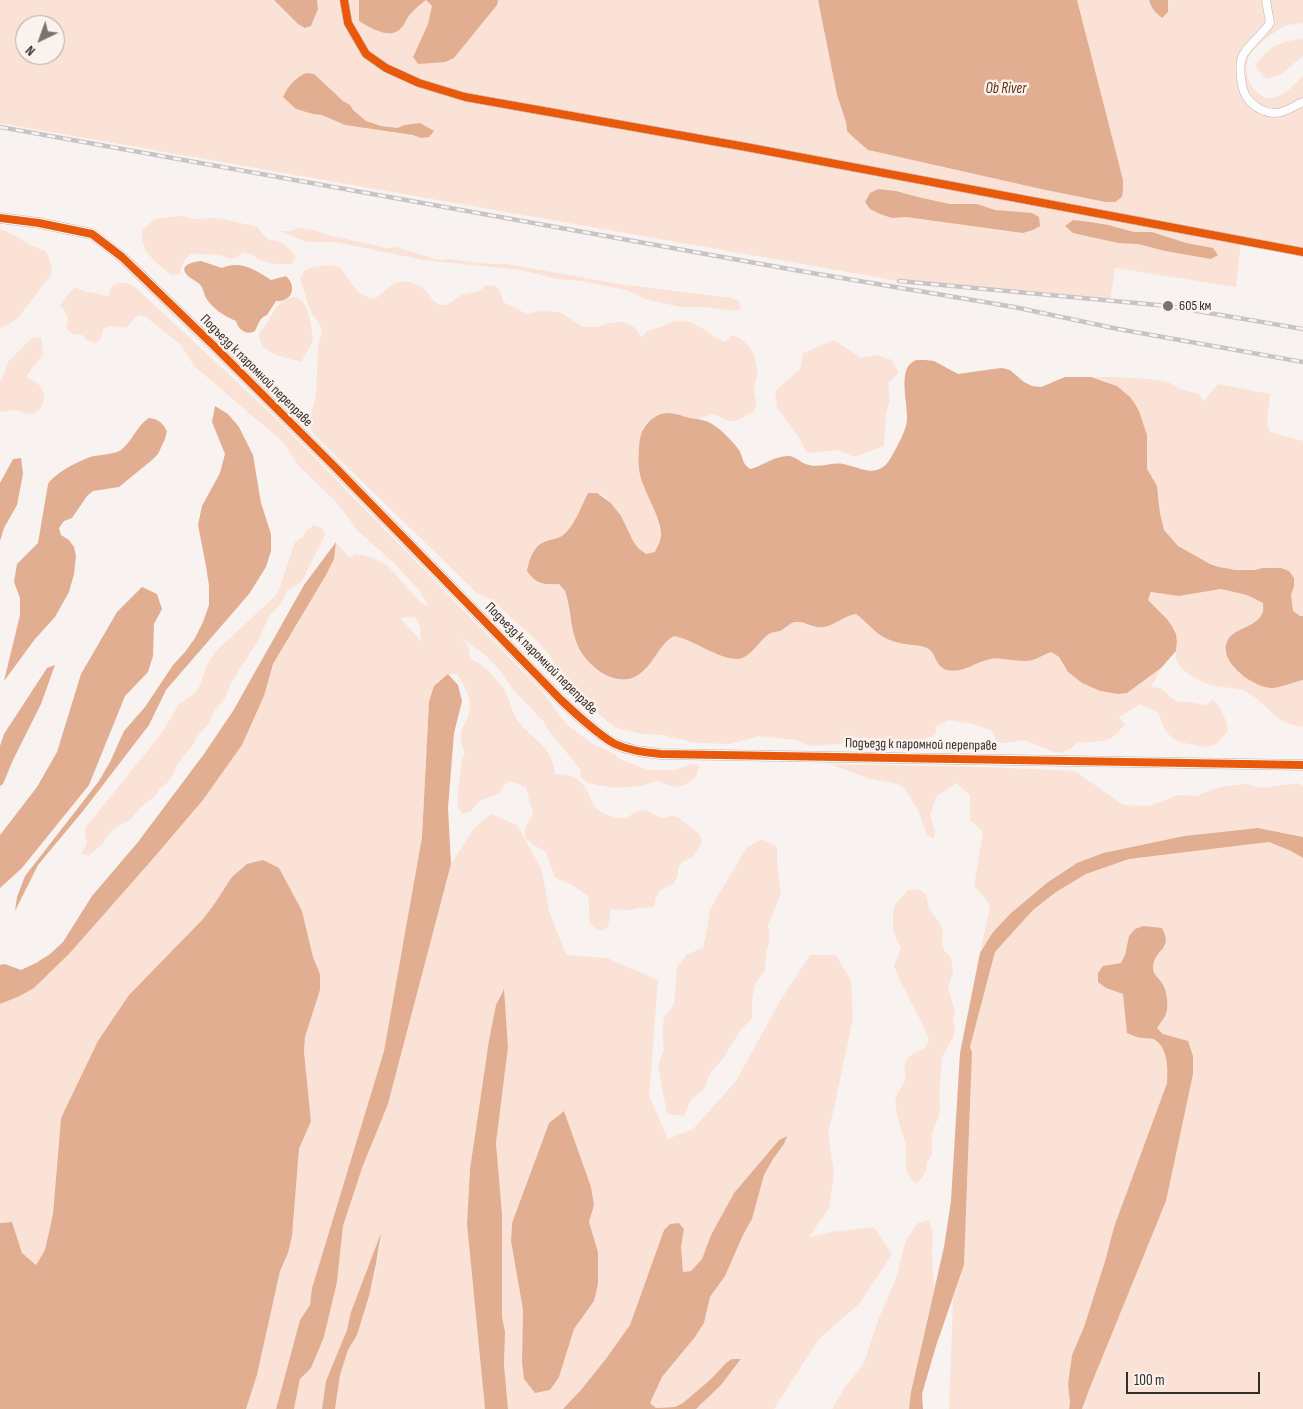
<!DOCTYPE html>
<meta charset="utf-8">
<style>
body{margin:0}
#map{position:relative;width:1303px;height:1409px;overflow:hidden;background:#f8f3f0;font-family:"Sofia Sans Condensed",sans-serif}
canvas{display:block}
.north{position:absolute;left:15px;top:15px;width:50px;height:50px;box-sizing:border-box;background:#fbf2ed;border:1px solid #aba4a0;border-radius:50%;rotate:222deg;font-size:14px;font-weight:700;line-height:20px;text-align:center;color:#322e2c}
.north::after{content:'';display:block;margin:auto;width:18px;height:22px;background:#777371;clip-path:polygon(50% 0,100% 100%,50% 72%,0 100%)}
.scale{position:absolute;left:1126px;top:1372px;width:134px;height:22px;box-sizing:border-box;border:2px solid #322e2c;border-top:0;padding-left:6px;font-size:15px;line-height:18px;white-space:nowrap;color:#322e2c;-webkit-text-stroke:4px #fbf2ed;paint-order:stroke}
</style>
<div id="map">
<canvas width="1303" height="1409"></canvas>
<div class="north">N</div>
<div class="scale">100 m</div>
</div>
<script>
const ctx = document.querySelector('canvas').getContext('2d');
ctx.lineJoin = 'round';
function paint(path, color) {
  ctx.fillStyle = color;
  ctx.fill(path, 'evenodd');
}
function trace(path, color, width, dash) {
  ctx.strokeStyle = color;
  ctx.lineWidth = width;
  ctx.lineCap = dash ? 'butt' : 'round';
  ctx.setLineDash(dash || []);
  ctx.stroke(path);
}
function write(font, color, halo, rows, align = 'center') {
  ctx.font = font + ' "Sofia Sans Condensed",sans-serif';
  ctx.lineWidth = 5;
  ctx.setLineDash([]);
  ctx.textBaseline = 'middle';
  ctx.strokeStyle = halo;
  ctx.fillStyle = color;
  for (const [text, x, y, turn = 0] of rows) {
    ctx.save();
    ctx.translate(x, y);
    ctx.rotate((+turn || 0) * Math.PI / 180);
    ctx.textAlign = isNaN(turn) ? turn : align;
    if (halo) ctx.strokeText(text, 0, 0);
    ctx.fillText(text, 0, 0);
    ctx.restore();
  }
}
const green = new Path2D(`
 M0,0h818l19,95 9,27 1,9 6,6 15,13 173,39 74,13 -38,-202h72l1,4h19l-1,-4h135v23c-5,1 -11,1 -15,2 -12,4 -33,21 -39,32 -6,12 -1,27 9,36 3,3 9,6 14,5 11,-1 23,-14 31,-22v176l-62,-10 -5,45 -121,-19 -5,33 -217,-21 -893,-157zM25,25h30v30h-30z
 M1303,39v17l-23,19 -14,4 -11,-13c14,-19 24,-25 48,-27z
 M180,216l17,3 17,-1 9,1 35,8 4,7 7,6 9,1 7,4 11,11 -4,8c-11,1 -24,0 -34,-5 -6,-4 -7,-6 -15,-6 -16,11 -12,3 -26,2 -9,-1 -17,0 -25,-2 -8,6 -10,11 -12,21l-9,1c-16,-14 -30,-21 -29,-45l13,-11z
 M298,228l16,2 18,6 56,12 9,-1 41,13 8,-1 43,5h17l120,21 106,13 7,3 2,8 -7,2 -28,-4h-25l-33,-7 -22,-10 -44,-9 -26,-2 -34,-9 -99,-10 -88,-18h-28l-26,-11h9z
 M0,229l16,7 14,9 16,6 6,16 -1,8 -34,44 -17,10z
 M331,265l9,2c11,14 15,28 34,32 8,-4 16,-15 25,-17 9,-2 20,2 26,8 6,6 9,16 20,15 6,-1 11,-8 17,-10 11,-5 14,1 24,-10l9,1 6,6 2,10 24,12 14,-3 19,1 23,15h14l12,-4 14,-1 11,5 8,11c4,-9 11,-9 19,-11 4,-2 7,-4 11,-5 20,-6 36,12 52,20l8,-7c15,4 25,20 25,36 1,6 -3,13 -3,19 0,5 3,10 2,15 0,5 -3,7 -7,9 -15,10 -19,9 -35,0l-15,4h-9l-17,-5h-9l-9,3 -13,13 -4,27 2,18 17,44 4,18 -6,16 -9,2c-5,-3 -9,-6 -12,-11 -9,-13 -19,-47 -38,-50 -3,-1 -5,0 -8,0 -6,14 -15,35 -27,44 -5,3 -10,2 -15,4 -6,2 -10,8 -14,13l8,29 10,2 9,-1 6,7c5,17 5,36 12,53 6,16 25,34 43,36 5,0 14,-2 18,-5 15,-8 20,-30 36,-39l11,2 34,16 27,2 18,-19 8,-4 9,-3 7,-5 9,-3 17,5 17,-2 16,-9 9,-3c9,7 20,21 29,25 6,3 13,5 19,6 7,1 16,1 23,4 10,5 7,18 20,22 14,4 27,-6 40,-10 13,-4 26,2 39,1 9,0 16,-6 25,-9l8,5 9,15 7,6 7,5 18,8 9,2h18l34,-25 -10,19 9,1 7,5 5,6 8,3h9l17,3 7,-6c8,10 14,20 15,32l-13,14 -9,2 -27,-5 -8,-5 -6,-7 -7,-18 -18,-8 -21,13 6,8 -13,13 -8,3 -27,2 -7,6 -9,4 -10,-2 -27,-11 -18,3 -9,-1 -5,-11 -19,-7 -25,-4 -13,7 2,5 -2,3 -9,3 -6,7 -4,3 -14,1 -18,-3 -15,3 -18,-6 -38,3 -9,-2 -8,-4 -37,-4 -29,8 -29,-1 -9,-1 -30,-7 -20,-1 -18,-4 -9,-3 -31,-24 -26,-32 -9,-17 -13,-14 -43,-39 -16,-8 -164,-159 -3,-9 1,-10 5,-20 2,-47 4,-18 -4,-8 -6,-8 -4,-9 -8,-28 5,-7 8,-3z
 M119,283h8l9,5 145,135 262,269 16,23 12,13 22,16 16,7 15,10 25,9h26l16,-6 8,2 -2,9 -6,6 -9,5 -8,1 -17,-6 -16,5 -27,2 -26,-5 -7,-6 -1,-8 -32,-39 -4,-8 -29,-30 -16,-23 -14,-14 -25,-18c2,2 6,6 8,9 2,5 0,10 5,14 2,2 5,2 7,4 8,6 18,16 24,25 6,10 7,22 14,32 15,20 34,23 37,53 12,0 24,3 31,15 4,6 5,13 9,18 8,8 19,10 30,12 7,-5 14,-11 23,-8 6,2 9,7 15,7 3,0 6,-2 8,-3l8,3 21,17 2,7 -6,10 -5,6 -9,4 -4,6v8l-4,7 -15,8 -3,6 -2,10 -16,1 -9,2 -18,-1 -3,18 -7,4c-19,-8 -9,-18 -13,-35l-16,-11 -17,-7 -9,-26 -14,-8 -7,-7v-9l8,-14 -7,-27 -17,-6 -6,6 -4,7 -18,6 -11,12 -8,2 -4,-7v-18l3,-18v-9l4,-9c-12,-26 6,-29 5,-50 0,-6 -9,-24 -13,-29h-9l-19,28 -7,135 -38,214 -72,237 -2,17 -10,15 -24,89h-30l11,-34 23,-105 8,-17 4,-17 7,-87 12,-29 -7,-68 1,-15 15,-47v-16l-7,-17 -11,-46 -89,-5 -11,14 -73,75 -68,123 -8,96 -8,36 -9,15 -14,-12 -10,-31 -12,1v-219l20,-8 14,-8 35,-34 82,-93 52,-61 39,-55 22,-49 9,-32 53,-89 8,-16 2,-17 14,16 5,-4c11,1 22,5 32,11l34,38 7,3 -8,-15 -6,-6 -18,-20 -38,-34 -21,-28 -40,-39c-5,-7 -8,-15 -14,-22l-89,-76 -13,-21 -35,-28 -8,-2 -12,13 -16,-2 -7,3 -2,10 -7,4 -7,-3 -5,-5 -9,-1 -7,-6c4,-11 1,-14 -6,-23l10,-13 6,-5 7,4 26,5 2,-9zM407,617l9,1 4,9 1,14 -21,-23z
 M297,297c2,2 4,3 6,5 7,8 9,29 10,40l-12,20c-12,-4 -32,-6 -39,-17 -2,-3 -3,-9 -3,-12 9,-9 15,-27 26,-33 3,-2 8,-2 12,-3z
 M33,337l8,1 2,17 -11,13 -5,8c4,4 9,6 13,10 8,9 4,26 -9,28 -5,0 -11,-3 -15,-4 -5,0 -11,1 -16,2v-30l5,-10 3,-10z
 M834,340l27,18 16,-3 15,5 7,13 -11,10 2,17 -4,14 -2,32 -30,11 -16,-7 -31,3 -8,-15 -22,-31 -2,-16 25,-22 3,-16z
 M1091,377c25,0 50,0 75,5 5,1 9,4 14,7 5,2 13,3 19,5l4,8 15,-18 52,10 -3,30 3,8 33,9v175h-3l-7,-5 -2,-16 3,-9 -14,-18c-6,1 -12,-1 -19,0 -8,1 -17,3 -26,2 -22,-2 -62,-19 -71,-41 -5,-12 -3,-25 -6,-37 -2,-9 -10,-16 -11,-25 -1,-10 1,-20 0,-30 -1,-6 -4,-13 -6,-19 -9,-26 -24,-34 -50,-41z
 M314,525l8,3 3,7 -23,46 -14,9 -8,15 -11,11 -10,23 -28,44 -6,15 -10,12 -7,14 -11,13 -4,8 -12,14 -5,8 -3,8 -6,8 -8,6 -3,6 -15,12 -10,12 -18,10 -10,14 -14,13 -8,-3 6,-9 -2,-9 1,-8 75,-93 18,-30 16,-11 5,-8 6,-18 9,-15 60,-56 5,-9 15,-45 8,-5 4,-7z
 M1221,589l26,6 16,7v11l-7,8 -23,13 -8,16c6,19 26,36 47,38 8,0 23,-6 31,-8v47c-8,-1 -19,-4 -25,-9 -12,-10 -22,-23 -36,-28 -8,-3 -19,-2 -27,-4 -12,-2 -28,-11 -36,-21 -6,-8 -1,-16 -2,-26 -3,-17 -17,-28 -29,-39l4,-8 27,4z
 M830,764l157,3 88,4 48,34 26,1 29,-11 18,1 24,-9 25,-3 17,4 36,-5 5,3v51l-45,-9 -74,8 -81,17 -26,10 -29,19 -37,31 -18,19 -13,21 10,-47 -4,-7 -12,-13 9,-54 -13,-12v-25l-14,-12 -20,14 -6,18 5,16 -1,7 -7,-3 -9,-25 -14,-22 -6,-4 -31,-6z
 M491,814l26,11 25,45 7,41 17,44 41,3 51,22 -9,116 19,43 25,-10 43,-48 44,-80 30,-46h26l15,26 2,37 -20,95 -5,20 6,41 -5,34 -20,29 23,-5 42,-5 18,28 -33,49 -41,36 -44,69h-78l25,-24 20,-25 -15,3 -15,16 -28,24 -8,4 -19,1 -6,-5 12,-26 33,-40 9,-14 6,-26 15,-21 18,-41 9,-16 12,-44 9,-16 11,-15 2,-7 -7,3 -45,53 -23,42 -9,24 -11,12 -8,1 -2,-25 3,-18 -20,1 -34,95 -25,35 -37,45 -5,4h-55l-4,-44 1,-33 -3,-16v-102l-6,-71 12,-96 -5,-57 -7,15 -7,35 -19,129 -3,55 18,185h-150l5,-34 8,-25 9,-15 18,-62 6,-32 -30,71 -4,18 -6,16 -15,35 -4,28h-28l6,-30 11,-11 13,-31 13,-55 6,-56 19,-58 26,-64 63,-240 23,-36zM564,1111l30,94 -5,17 9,30 -4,49 -20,28 -15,48 -37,-15 1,-52 -12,-69 1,-18 37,-100z
 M762,839l15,8v16l4,31 -13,31 2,15 -4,14 -1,16 -10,14 -3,15v19l-12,13 -18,29 -11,12 -7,17 -13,11 -7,16 -17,-2 -9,-48 6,-17 -2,-16 2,-15 10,-14 3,-37 10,-13 16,-6 4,-19 3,-20 27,-45 9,-16z
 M1269,842l22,9 12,7v551h-221l7,-19 77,-189 22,-160 -25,-7 -6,-7 10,-15 -1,-19 -3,-9 -7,-7 -4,-9 2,-8 11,-15 -36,-9 -4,19 -19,33 17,6 11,43c6,1 12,1 17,2 17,5 17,30 16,44l-53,144 -8,31 -22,69 -12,28 -4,29 2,19 -1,6h-120l4,-109 11,-35 8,-213 -2,-5 25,-95 38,-42 23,-18 30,-18 43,-15z
 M917,889l9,5 3,15 11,14 3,10 -1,10 2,7 6,6 2,7 1,9 -5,15 7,25 -2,8 2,8 -1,8 -12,21 -3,43 1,9 -2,10 -4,8 -2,9v19l-5,7 -1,10 -9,12c-16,-12 -9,-24 -12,-42 -3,-12 -12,-33 -9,-45 2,-6 7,-11 9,-17 1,-5 -1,-11 0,-15 1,-10 12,-13 20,-17l4,-8 -7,-17 -24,-46 -4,-11 7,-18 -8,-16v-20l2,-8 13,-14z
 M929,1220l4,13 -1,20 2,36 -23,103 -2,17h-77l13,-22 19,-24 15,-45 17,-40 10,-38 12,-17z`);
const water = new Path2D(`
 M274,0h43l1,9 -7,17 -6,2 -7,-4z
 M359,0h139l-1,5 -43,53 -9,4 -27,2 -5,-7 15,-33 4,-18 -6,-6c-8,6 -15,12 -20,20 -1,2 -2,5 -4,7 -11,14 -31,1 -43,-6z
 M818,0h259l46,180v9l-1,8 -7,5h-9l-65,-13 -173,-39 -15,-13 -6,-6 -1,-9 -9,-27z
 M1149,0h19v12l-6,6c-6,-5 -11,-10 -13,-18z
 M306,73l8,1 29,27 7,4 3,5 13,11 15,5 16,2 8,-3 15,-2 14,8 -5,6 -8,1 -8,-3 -68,-10 -23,-10 -9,-1 -17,-5 -13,-12c5,-11 12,-19 23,-24z
 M878,189l18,2 26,7 28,6h27l18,6 37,3 7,4 1,9 -7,4 -10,3 -117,-16 -14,1 -12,-4 -10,-5 -5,-7 5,-9z
 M1073,220l17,2 18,3 26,7h18l34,11 27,5 5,7 -7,4 -46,-8 -27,-7 -20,-1 -45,-10 -8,-7z
 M201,261l21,7c18,-8 34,2 49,12l15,-4c8,7 9,20 -2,24 -2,1 -5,1 -8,1l-9,14c-7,2 -9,10 -12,16 -9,5 -17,-2 -19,-10 -12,-5 -25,-13 -31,-25 -1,-3 -2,-7 -4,-10 -3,-5 -9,-6 -13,-10 -11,-11 5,-14 13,-15z
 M916,360h9l9,1 24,13 35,-5 9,-1 8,2 14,12 8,4 9,1 24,-10h26l26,9 13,11 5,7 4,7 8,24v34l10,17 3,27 4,17 14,16 32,18 9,3 17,3h18l8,-2h19l8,3 5,7v8l-3,9 2,16 7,5h3v64c-10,2 -20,7 -30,8 -18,1 -55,-26 -46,-46 5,-14 28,-14 35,-28 2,-3 1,-8 1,-11l-16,-8 -26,-6 -42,7 -28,-4 -3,8 19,19 5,7 4,8 1,8 -1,9 -15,17 -34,25 -9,1 -18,-3 -18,-8 -14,-11 -9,-15 -8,-5c-9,3 -16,9 -25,9 -13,1 -26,-5 -39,-1 -13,3 -25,14 -40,10 -13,-4 -10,-17 -20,-22 -7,-3 -16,-3 -23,-4 -6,-1 -13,-3 -19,-6 -9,-4 -20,-18 -29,-24 -12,2 -21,11 -32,13 -10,2 -17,-5 -27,-5 -7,0 -11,6 -17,9 -3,1 -7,1 -11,3 -11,7 -18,25 -33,25 -20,-1 -41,-19 -62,-23 -16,9 -20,29 -36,39 -22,15 -53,-10 -61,-31 -7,-17 -6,-36 -12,-53l-6,-7c-15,1 -23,0 -32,-13 2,-11 7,-27 20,-30 5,-2 10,-2 15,-5 12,-9 19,-29 26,-43h9l14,10 10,13 12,25 5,7 8,6 9,-2c2,-5 6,-11 6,-18 -1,-17 -12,-33 -18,-50 -5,-12 -5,-24 -4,-37 1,-10 2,-17 9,-24 5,-6 12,-10 20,-10 7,0 14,3 22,5 9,1 17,2 25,8 7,4 19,17 24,24 5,9 2,12 11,19 11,-2 19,-10 31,-12 16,-4 16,6 28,8 12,3 22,-3 34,-1 13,2 28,12 40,3 5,-3 8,-10 11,-15 5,-9 12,-22 13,-32 1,-15 -8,-45 3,-56 2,-2 4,-3 6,-4z
 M215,406l13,8 11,13 14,28 8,48 10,31v17l-5,16 -17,27 -83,96 -17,35 -66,86 -45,54 -23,46 2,-14 8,-21 74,-95 11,-19 14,-31 21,-24 28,-42 12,-13 10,-14 8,-16 6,-17v-19l-3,-20 -8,-41 4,-19 18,-33 5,-19 -13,-32z
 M149,418c9,1 13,4 18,13l-2,8 -7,15 -6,6 -33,27 -26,4 -6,5 -15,22 -8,3 -5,7 2,7 8,5 5,7 2,9 -2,18 -5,18 -14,25 -20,22 -31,42 16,-66v-17l-6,-16 3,-18 21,-21 10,-59c8,-12 32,-24 46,-28 8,-1 16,-2 23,-4 13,-5 18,-25 32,-34z
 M21,458l2,16 -6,31 -13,23 -4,13v-58l13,-24z
 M336,542l-2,17 -8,16 -53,89 -9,32 -22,49 -39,55 -52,61 -82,93 -35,34 -14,8 -20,8v-39l5,-1 16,6 15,-7 14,-9 13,-12 29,-46 46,-54 66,-88 29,-43 71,-126z
 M142,587l15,7 5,15 -8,15 -1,32 -5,16 -23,24 -36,89 -67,83 -22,20v-53l37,-48 20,-35 24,-78 36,-62z
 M55,665l-14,39 -28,56 -10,24 -3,2v-40l4,-12 43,-66z
 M448,674l10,11 4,16 -8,32 -6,75 3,56 -63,240 -26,64 -19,58 -6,56 -13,55 -13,31 -11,11 -6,30h-18l24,-89 10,-15 2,-17 72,-237 38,-214 7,-135 5,-16z
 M1258,828l45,9v21l-12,-7 -22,-9 -140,17 -43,15 -30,18 -23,18 -38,42 -25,95 2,5 -8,213 -28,81 -14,48 1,15h-14l2,-17 33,-145 7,-46 9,-148 20,-100 13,-21 18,-19 37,-31 29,-19 26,-10 81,-17z
 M263,860l16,8 23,43 11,46 7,17v16l-15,47 -1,15 7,69 -12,28 -7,87 -4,17 -8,18 -23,104 -11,34h-246v-186l12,-1 10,31 14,12 9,-15 8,-36 8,-96 37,-77 31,-46 73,-75 11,-14 19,-29 15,-13z
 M1143,926l19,2c12,22 -8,21 -9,39 -1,7 6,11 9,16 5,7 7,24 4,31 -2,5 -6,9 -9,14l6,6 25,7 5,15v18l-27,127 -77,189 -7,19h-13l1,-6 -2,-19 4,-29 12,-28 22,-69 8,-31 53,-144c1,-14 1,-37 -14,-44 -2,-1 -5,0 -8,-1 -7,0 -12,-2 -18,-5l-4,-39 -17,-6 -8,-6v-9l5,-7 18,-3 4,-8 4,-19 6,-7z
 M504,989l4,58 -12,96 6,71v102l3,16 -1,33 4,44h-23l-18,-185 3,-55 19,-129 7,-35z
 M564,1111l27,76 3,18 -5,17 9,30v32l-4,17 -20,28 -15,48 -9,13 -15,3 -11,-14 -2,-17 1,-52 -12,-69 1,-18 37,-100z
 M787,1136l-3,8 -11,15 -9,16 -12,44 -9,16 -18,41 -15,21 -6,26 -9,14 -33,40 -12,26 6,5 19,-1 8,-4 28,-24 15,-16 6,-4h9l-20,26 -25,24h-133l17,-18 25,-31 25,-35 34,-95 6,-6 9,-1 5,6 -3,18 2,25 8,-1 11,-12 9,-24 23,-42 45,-53z
 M381,1233l-5,31 -7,32 -12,39 -9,15 -8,25 -5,34h-13l4,-28 21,-51 4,-18z`);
const street = new Path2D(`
 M344,0l4,23 18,31 20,14 33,15 46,14 281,50 557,105
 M1266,0l4,23c-8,12 -20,20 -27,32 -5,11 -2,36 5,44 6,8 17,14 27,14 7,1 21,-8 28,-11`);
const secondary = new Path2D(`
 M0,218l39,5 53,11 30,23 92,89 120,120 227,234c15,14 37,35 54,44 15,7 30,8 46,10l642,11`);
const rail = new Path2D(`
 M0,127l800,144 214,36 104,22 185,33
 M899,281l269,25 135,23`);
const cycleway = new Path2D(`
 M344,0l4,23 18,31 20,14 33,15 46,14 281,50 557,105
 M0,218l39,5 53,11 30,23 92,89 120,120 227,234c15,14 37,35 54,44 15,7 30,8 46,10l642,11`);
const markers = [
 [1168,306,6,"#777371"]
];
const poiNames = [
 ["605 км",1179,306]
];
const streetNames = [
 ["Подъезд к паромной переправе",256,371,45],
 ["Подъезд к паромной переправе",541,659,45],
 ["Подъезд к паромной переправе",921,745,1]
];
const waterNames = [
 ["Ob River",1006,89]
];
paint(green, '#fbe2d6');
paint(water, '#e2ae91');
trace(street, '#bab6b5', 9);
trace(secondary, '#bab6b5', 11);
trace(street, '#fefdfd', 8);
trace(secondary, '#fefdfd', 10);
trace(rail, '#c6c4c4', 4.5);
trace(rail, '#fbf2ed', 2.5, [8]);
trace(cycleway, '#e8590c', 8);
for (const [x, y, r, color] of markers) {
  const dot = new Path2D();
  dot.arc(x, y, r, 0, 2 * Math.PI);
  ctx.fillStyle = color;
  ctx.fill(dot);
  trace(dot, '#fbf2ed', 2);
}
write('14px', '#322e2c', '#fbf2ed', poiNames, 'left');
write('14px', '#322e2c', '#fbf2ed', streetNames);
write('italic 15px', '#5e2f10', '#fbf2ed', waterNames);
</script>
